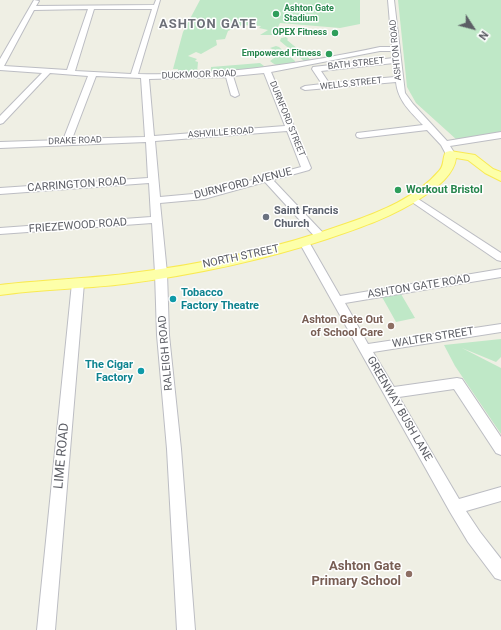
<!DOCTYPE html>
<style>
body{margin:0}
#map{position:relative;width:501px;height:630px;overflow:hidden;background:#efefe4;font-family:Roboto,sans-serif}
canvas{display:block}
.north{position:absolute;left:453px;top:8px;width:40px;height:40px;-webkit-text-stroke:3px #fff;paint-order:stroke;rotate:126deg;font-size:11px;font-weight:700;line-height:16px;text-align:center;color:#5c5e65}
.north::after{content:'';display:block;margin:auto;width:14px;height:18px;background:#5c5e65;clip-path:polygon(50% 0,100% 100%,50% 72%,0 100%)}
</style>
<div id="map">
<canvas width="501" height="630"></canvas>
<div class="north">N</div>
</div>
<script>
const ctx = document.querySelector('canvas').getContext('2d');
ctx.lineJoin = 'round';
function paint(path, color) {
  ctx.fillStyle = color;
  ctx.fill(path, 'evenodd');
}
function trace(path, color, width, dash) {
  ctx.strokeStyle = color;
  ctx.lineWidth = width;
  ctx.lineCap = dash ? 'butt' : 'round';
  ctx.setLineDash(dash || []);
  ctx.stroke(path);
}
function write(font, color, halo, rows, align = 'center') {
  ctx.font = font + ' Roboto,sans-serif';
  ctx.lineWidth = 3;
  ctx.setLineDash([]);
  ctx.textBaseline = 'middle';
  ctx.strokeStyle = halo;
  ctx.fillStyle = color;
  for (const [text, x, y, turn = 0] of rows) {
    ctx.save();
    ctx.translate(x, y);
    ctx.rotate((+turn || 0) * Math.PI / 180);
    ctx.textAlign = isNaN(turn) ? turn : align;
    if (halo) ctx.strokeText(text, 0, 0);
    ctx.fillText(text, 0, 0);
    ctx.restore();
  }
}
const green = new Path2D(`
 M200,0h160v24l-20,4 -60,-5 -6,12h-14l8,-5 -9,-2 2,-2 -19,-1 -14,6 -3,8 -9,1 1,5 -16,9 -5,-2 -8,4 9,3 -2,2 3,1 -1,11h-20l1,-4h-5l10,-37z
 M398,0h103v132l-44,8 -41,-37 -9,-16z
 M286,37l2,2 -1,1 24,20 -7,1 -24,-20 1,-3z
 M276,46l3,1 16,14v2c-10,2 -18,5 -25,-2l11,-8 -11,-5z
 M260,63l4,3 -2,2 -48,4 -3,-1v-4z
 M401,294l14,24 -19,4 -14,-25z
 M501,339v18l-5,5 -34,-14 39,20v66l-46,-68 -11,-21z`);
const minor = new Path2D(`
 M34,0l5,1 -3,5 118,-1 2,-5h4l-22,74c83,2 162,-10 242,-27h12l-4,-47h6l11,93 8,11 34,37 54,-9v6l-51,8 5,8 -5,3 -3,-1 -6,-11 -14,-15 -67,8 -3,-1 -1,-2 1,-2 66,-8c-13,-14 -25,-24 -27,-43l-91,8 -4,-2 4,-2 17,-2 -10,-15 1,-2 81,-9 -1,-7h-13l-109,21 40,96 -2,2 -36,10 52,55 1,2 -1,2h-8l-52,-57 -61,17 -44,4 7,70 2,62 12,114 14,181h-18l-10,-181 -10,-114 -2,-62 -3,-50 -152,11v-6l151,-11 -2,-34 -149,11v-6l148,-10 -2,-36 -146,6v-6l63,-2 25,-64 -38,-3 -47,50 -3,1v-8l42,-43 -42,-3v-11zM88,9l-21,61 -63,-4 30,-56zM94,9h58l-21,65 -56,-3zM394,63l1,14 -66,6 -8,-12zM264,73l21,53 -131,10 -5,-57 77,-2 5,18 4,2 4,-2 -6,-19zM96,76l45,2 4,59 -73,2zM287,131l14,36 -97,26 -44,4 -5,-56z
 M412,195l89,58v8l-4,-1 -88,-60 -2,-2z
 M304,239l5,3 31,54 161,-27v8l-156,26 23,41 133,-20v8l-128,20 21,35 63,-9 5,1 39,58v18l-5,-2 -42,-64 -55,8 60,102 42,-12v14l-35,10 14,21 21,27v21l-6,-2 -27,-36 -18,-30 -151,-270z
 M78,279l4,1 2,3 -29,347h-18l35,-347 2,-3z`);
const major = new Path2D(`
 M450,151l25,4 18,14 8,3v9l-16,-8 -17,-13 -12,-2c-2,17 -19,29 -32,38 -29,20 -64,32 -97,43 -66,22 -135,36 -203,45 -42,5 -83,5 -124,11v-10c41,-5 83,-6 124,-11 76,-9 152,-25 224,-51 32,-11 69,-26 91,-52 6,-6 3,-14 7,-19z`);
const markers = [
 [276,14,4,"#2e9e5b"],
 [335,33,4,"#2e9e5b"],
 [329,54,4,"#2e9e5b"],
 [398,190,4,"#2e9e5b"],
 [266,217,4,"#6b7280"],
 [173,299,4,"#0f9aa8"],
 [391,326,4,"#8d6e63"],
 [141,371,4,"#0f9aa8"],
 [409,574,4,"#8d6e63"]
];
const farLeisurenames = [
 ["Ashton Gate",284,9,"left"],
 ["Stadium",284,19,"left"],
 ["OPEX Fitness",327,33],
 ["Empowered Fitness",321,54]
];
const farStreetnames = [
 ["ASHTON ROAD",396,50,-95],
 ["BATH STREET",356,64,-6],
 ["DUCKMOOR ROAD",199,75,-2],
 ["WELLS STREET",351,84,-6],
 ["DURNFORD STREET",287,119,68],
 ["ASHVILLE ROAD",221,133,-4],
 ["DRAKE ROAD",75,141,-2]
];
const streetNames = [
 ["DURNFORD AVENUE",243,184,-14],
 ["CARRINGTON ROAD",77,185,-4],
 ["FRIEZEWOOD ROAD",78,226,-4],
 ["NORTH STREET",241,257,-12],
 ["ASHTON GATE ROAD",419,287,-9],
 ["WALTER STREET",433,338,-9],
 ["RALEIGH ROAD",166,353,-95],
 ["GREENWAY BUSH LANE",399,409,60]
];
const leisureNames = [
 ["Workout Bristol",406,190]
];
const worshipNames = [
 ["Saint Francis",274,211],
 ["Church",274,224]
];
const cultureNames = [
 ["Tobacco",181,293],
 ["Factory Theatre",181,306],
 ["The Cigar",133,365,"right"],
 ["Factory",133,378,"right"]
];
const educationNames = [
 ["Ashton Gate Out",383,320],
 ["of School Care",383,333]
];
const farDistrictnames = [
 ["ASHTON GATE",208,25]
];
const nearStreetnames = [
 ["LIME ROAD",62,456,-85]
];
const nearEducationnames = [
 ["Ashton Gate",401,567],
 ["Primary School",401,582]
];
paint(green, '#bfe8c7');
trace(minor, '#bcbdc3', 2);
trace(major, '#f9ea53', 2);
paint(minor, '#fff');
paint(major, '#fdffa9');
for (const [x, y, r, color] of markers) {
  const dot = new Path2D();
  dot.arc(x, y, r, 0, 2 * Math.PI);
  ctx.fillStyle = color;
  ctx.fill(dot);
  trace(dot, '#fff', 1.5);
}
write('bold 9px', '#27864d', '#fff', farLeisurenames, 'right');
write('9px', '#5c5e65', '#fff', farStreetnames);
write('11px', '#5c5e65', '#fff', streetNames);
write('bold 11px', '#27864d', '#fff', leisureNames, 'left');
write('bold 11px', '#5b616d', '#fff', worshipNames, 'left');
write('bold 11px', '#0d838f', '#fff', cultureNames, 'left');
write('bold 11px', '#785e54', '#fff', educationNames, 'right');
ctx.letterSpacing = '1px';
write('bold 13px', '#6d7078', '#fff', farDistrictnames);
ctx.letterSpacing = '0px';
write('13px', '#5c5e65', '#fff', nearStreetnames);
write('bold 13px', '#785e54', '#fff', nearEducationnames, 'right');
</script>
